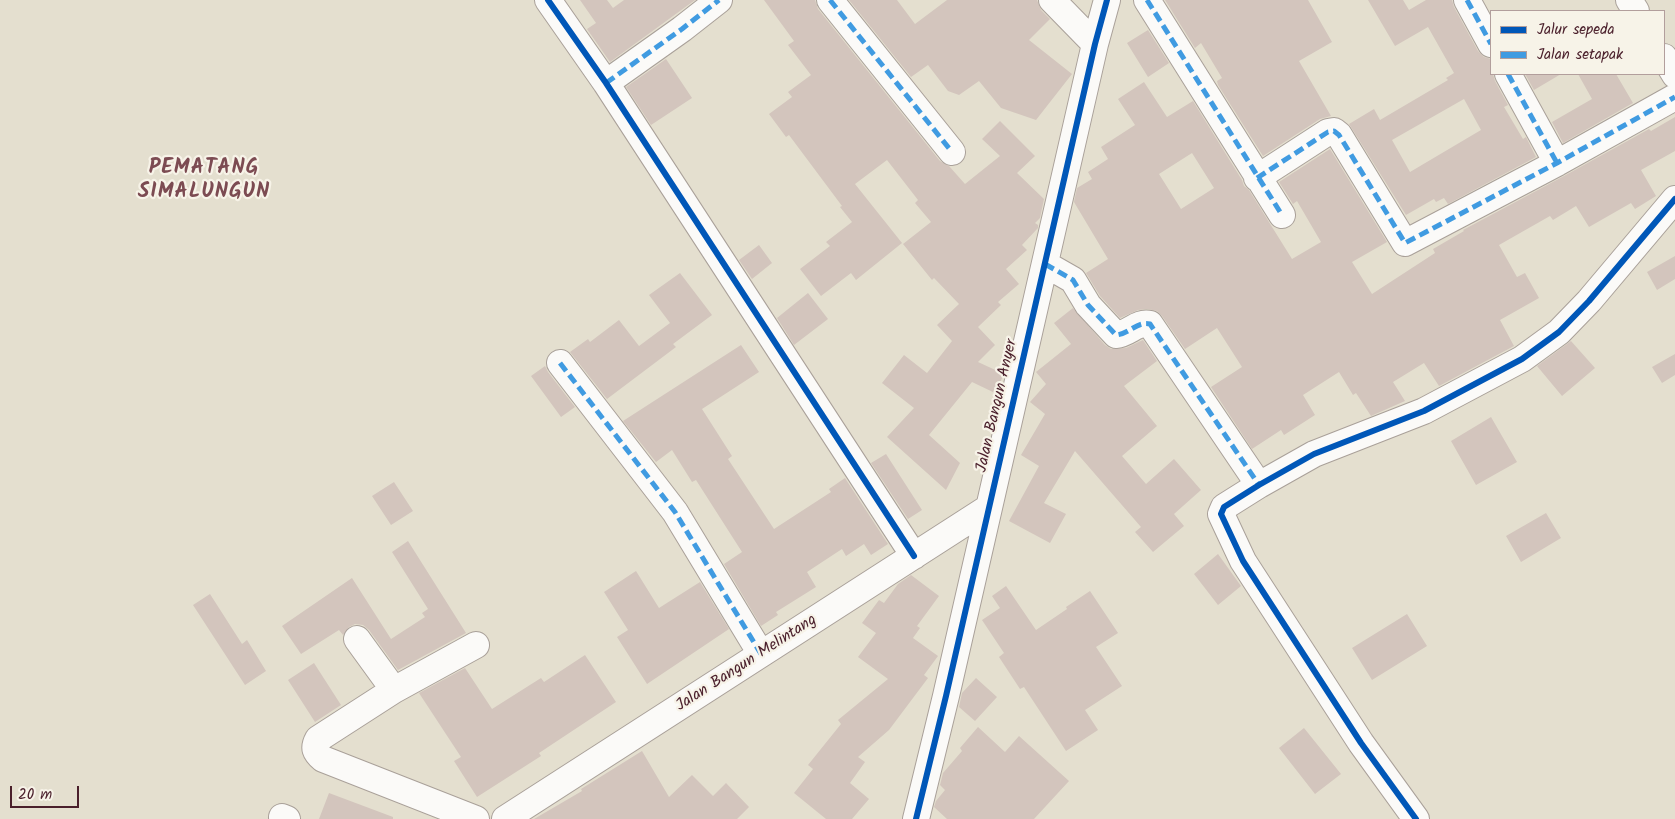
<!DOCTYPE html>
<style>
body{margin:0}
#map{position:relative;width:1675px;height:819px;overflow:hidden;background:#e4dfcf;font-family:Kalam,sans-serif}
canvas{display:block}
.legend{position:absolute;left:1490px;top:10px;width:175px;height:65px;box-sizing:border-box;background:#f7f3e8;border:1px solid #b29e9c;margin:0;padding:6px 9px;list-style:none;font-size:15px;color:#4a1f2b}
.legend li{display:flex;align-items:center;gap:10px;height:25px}
.legend b{width:25px;border:1px solid #b29e9c}
.scale{position:absolute;left:10px;top:786px;width:69px;height:22px;box-sizing:border-box;border:2px solid #4a1f2b;border-top:0;padding-left:6px;font-size:15px;line-height:18px;white-space:nowrap;color:#4a1f2b;-webkit-text-stroke:4px #f7f3e8;paint-order:stroke}
</style>
<div id="map">
<canvas width="1675" height="819"></canvas>
<ul class="legend">
<li><b style="height:6px;background:#0057b8"></b>Jalur sepeda</li>
<li><b style="height:6px;background:#409be1"></b>Jalan setapak</li>
</ul>
<div class="scale">20 m</div>
</div>
<script>
const ctx = document.querySelector('canvas').getContext('2d');
ctx.lineJoin = 'round';
function paint(path, color) {
  ctx.fillStyle = color;
  ctx.fill(path, 'evenodd');
}
function trace(path, color, width, dash) {
  ctx.strokeStyle = color;
  ctx.lineWidth = width;
  ctx.lineCap = dash ? 'butt' : 'round';
  ctx.setLineDash(dash || []);
  ctx.stroke(path);
}
function write(font, color, halo, rows, align = 'center') {
  ctx.font = font + ' Kalam,sans-serif';
  ctx.lineWidth = 4.5;
  ctx.setLineDash([]);
  ctx.textBaseline = 'middle';
  ctx.strokeStyle = halo;
  ctx.fillStyle = color;
  for (const [text, x, y, turn = 0] of rows) {
    ctx.save();
    ctx.translate(x, y);
    ctx.rotate((+turn || 0) * Math.PI / 180);
    ctx.textAlign = isNaN(turn) ? turn : align;
    if (halo) ctx.strokeText(text, 0, 0);
    ctx.fillText(text, 0, 0);
    ctx.restore();
  }
}
const building = new Path2D(`
 M580,0h27l6,8 11,-8h71l-85,62 -23,-33 9,-6z
 M764,0h51l3,9 122,152 9,5 16,18 35,-28 -18,-17 18,-18 35,35 -18,17 27,26 -4,19 -5,5 3,2v3l-16,17 5,5 -21,19 13,15 -21,18 3,3 -23,22 17,18 -17,17 26,12 -9,19 -23,-11 -43,53 31,28 -14,27 -59,-53 27,-29 -32,-25 22,-28 23,18 25,-32 -15,-16 22,-21 -25,-26 -2,2 -29,-36 28,-22 -16,-19 3,-3 -31,-40 -32,24 47,59 -46,37 -5,-7 -30,23 -21,-27 30,-23 -4,-4 26,-20 -12,-15 2,-1 -53,-71 -3,2 -17,-23 23,-17 -4,-5 23,-17 -23,-30 6,-4z
 M849,0h48l18,24 32,-24h90l4,10 9,9 -21,21 43,34 -36,46 -35,-12 -22,-27 -20,14 -11,-4 -20,-26 -17,12z
 M1165,0h143l24,42 -33,19 32,55 -11,3 -57,37 -45,-71 -1,-4 5,-3 -21,-35 -6,5z
 M1368,0h35l6,10 17,-10h26l2,7 24,44 6,6 7,2v15h2l2,7 13,24 -4,2 19,32 3,-2 10,20 -88,47 -4,-6 -8,4 -2,-3 -28,16 -57,-91 25,-15 6,11 68,-40 -2,-2 8,-5 -26,-46 -33,19zM1464,99l17,31 -71,42 -18,-32z
 M1148,30l21,33 -21,14 -21,-34z
 M666,59l26,39 -41,27 -25,-38z
 M1525,74h36l-27,16z
 M1578,74h38l17,29 -70,40 -11,-21 40,-23z
 M1144,82l23,35 26,-16 49,79 2,6 5,4 43,69 29,-17 -24,-41 -4,3 -14,-22 51,-33 57,93 -35,20 20,32 63,-41 -2,-4 31,-18 -1,-1 101,-54 85,-47 2,2 24,-14v34l-34,19 15,26 -21,13 -4,-6 -42,24 -13,-21 -23,14 -3,-4 -51,29 18,32 8,-4 14,25 -39,22 14,26 -75,40 -15,-23 -31,19 12,19 -34,15 -15,-23 -3,2 -14,-23 -36,23 12,20 -31,20 -3,-5 -29,19 -41,-62 31,-20 -25,-39 -32,21 -23,-33 -5,-5 -10,-2 -9,1 -18,8 -20,-22 -14,-23 22,-14 -34,-57 3,-14 15,-9 -4,-7 20,-13 -7,-12 34,-22 -17,-26zM1192,153l22,35 -33,21 -22,-35z
 M759,245l13,18 -20,16 -13,-19z
 M1675,256v23l-18,11 -10,-18z
 M680,273l32,42 -39,29 3,3 -69,52 -37,-47 18,-13 2,3 29,-22 20,26 31,-23 -21,-28z
 M808,293l20,26 -34,26 -17,-27z
 M1073,308l32,37 6,4 15,-1 17,-8 14,21 -33,25 33,40 -35,30 24,28 28,-25 27,31 -27,24 10,12 -31,26 -18,-20 6,-5 -66,-76 -31,52 22,11 -16,29 -41,-22 30,-55 -18,-11 24,-41 -15,-12 16,-18 -10,-12 35,-28 -17,-21z
 M1571,341l24,27 -33,28 -25,-30z
 M741,345l18,27 -57,37 30,47 -4,3 46,70 57,-37 -2,-3 16,-11 43,66 -17,11 -7,-11 -18,12 -4,-7 -35,23 9,15 -40,25 2,3 -17,11 -37,-62 18,-12 -46,-72 -4,2 -20,-32 -16,12 -33,-41z
 M1675,354v21l-13,8 -10,-16z
 M545,366l3,6 27,35 -14,10 -30,-41z
 M1491,417l26,45 -41,23 -25,-44z
 M886,454l36,56 -14,9 -37,-56z
 M394,482l19,29 -22,14 -19,-29z
 M1546,513l15,25 -40,24 -15,-26z
 M408,541l58,92 -68,37 -29,-40 -6,-5 -8,-1 -6,3 -6,8 -4,-5 -38,24 -19,-28 70,-48 39,61 34,-22 -3,-4 6,-4 -36,-57z
 M1218,554l23,32 -23,19 -24,-31z
 M636,571l23,37 41,-26 29,47 -82,55 -30,-47 11,-7 -24,-38z
 M911,575l28,21 -22,30 3,2 -7,10 25,18 -14,19 4,3 -39,52 -31,27 7,5 -15,21 19,16 -17,20h-26l-32,-26 19,-24 -5,-4 33,-41 -3,-4 50,-41 -30,-22 18,-24 -14,-10 17,-23 5,3 14,-19z
 M1006,586l30,44 31,-21 -1,-2 24,-16 28,42 -22,14 26,39 -37,24 13,20 -32,21 -42,-64 -4,2 -21,-32 5,-4 -22,-33 18,-12 -8,-12z
 M210,594l32,50 5,-4 19,31 -21,14 -52,-80z
 M1407,614l20,32 -55,34 -20,-32z
 M585,655l31,47 -77,51 2,3 -64,41 -23,-36 7,-4 -42,-64 46,-25 27,41 49,-31 3,4z
 M314,663l27,42 -26,17 -27,-42z
 M976,678l21,19 -22,24 -16,-14 3,-14z
 M978,727l27,25 14,-16 50,45 -35,38h-87l-13,-12 2,-6 9,-11 -5,-5 3,-12 19,-22 -2,-3z
 M1304,728l37,46 -26,20 -36,-46z
 M642,751l27,46 23,-22 21,21 13,-13 23,24 -12,12h-203l48,-28 -1,-2z
 M329,793l64,24v2h-74z`);
const minor = new Path2D(`
 M548,0l58,83 308,473
 M830,0l122,152
 M1052,0l43,44
 M1147,0l135,215
 M1467,0l24,44
 M1629,0l7,11
 M1664,57l11,18
 M1508,74l49,89
 M606,83l76,-54 37,-29
 M1257,178l71,-46 6,-1 5,4 66,108 152,-80 118,-66
 M1045,264l28,16 15,25 28,30c13,-1 21,-14 34,-11l109,161
 M560,363l115,149 86,142
 M357,639l37,51
 M476,645l-82,45 -76,49c-5,9 -3,13 5,20l153,60
 M282,817l5,2
 M505,819l483,-311
 M916,819l30,-123 149,-652 12,-44
 M1416,819l-55,-76 -118,-182 -22,-47 3,-7 35,-22 55,-31 110,-43 98,-52 37,-27 30,-31 86,-102`);
const quiet = new Path2D(`
 M830,0l122,152
 M1147,0l135,215
 M1467,0l24,44
 M1508,74l49,89
 M606,83l76,-54 37,-29
 M1257,178l71,-46 6,-1 5,4 66,108 152,-80 118,-66
 M1045,264l28,16 15,25 28,30c13,-1 21,-14 34,-11l109,161
 M560,363l115,149 86,142`);
const cycleway = new Path2D(`
 M548,0l58,83 308,473
 M916,819l30,-123 149,-652 12,-44
 M1416,819l-55,-76 -118,-182 -22,-47 3,-7 35,-22 55,-31 110,-43 98,-52 37,-27 30,-31 86,-102`);
const streetNames = [
 ["Jalan Bangun Anyer",998,406,-77],
 ["Jalan Bangun Melintang",747,664,-33]
];
const districtNames = [
 ["PEMATANG",204,169],
 ["SIMALUNGUN",204,193]
];
paint(building, '#d3c5bd');
trace(minor, '#a9a099', 28);
trace(minor, '#fbfaf8', 26);
trace(quiet, '#409be1', 5, [10, 5]);
trace(cycleway, '#0057b8', 6);
write('16px', '#4a1f2b', '#f7f3e8', streetNames);
ctx.letterSpacing = '1px';
write('bold 21px', '#7c4b52', '#f7f3e8', districtNames);
ctx.letterSpacing = '0px';
</script>
